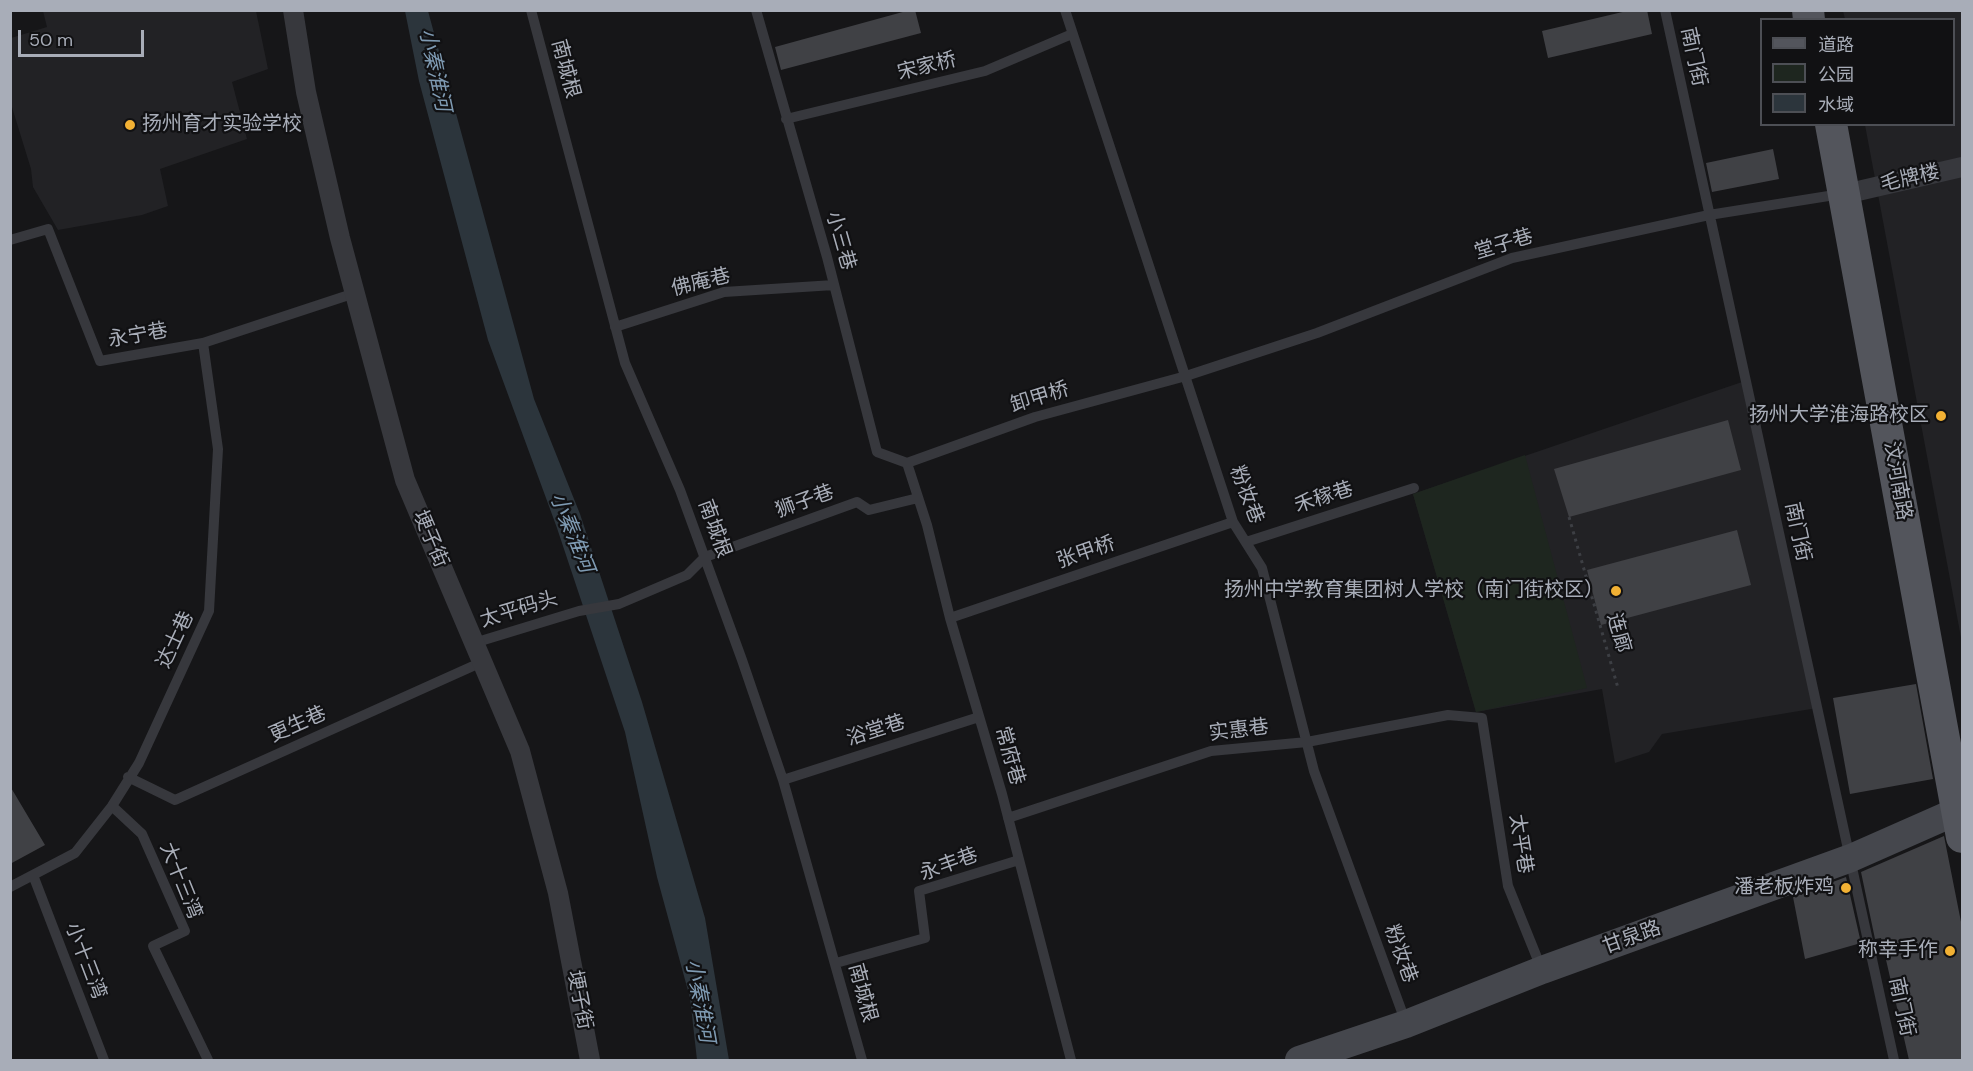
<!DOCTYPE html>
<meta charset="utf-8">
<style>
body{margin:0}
#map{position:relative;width:1973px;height:1071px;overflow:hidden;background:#161618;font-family:"DM Sans","Noto Sans SC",sans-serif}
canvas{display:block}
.frame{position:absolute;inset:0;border:12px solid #a8adb8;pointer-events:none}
.legend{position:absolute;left:1760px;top:18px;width:195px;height:108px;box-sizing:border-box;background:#111113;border:2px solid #4d4f55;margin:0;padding:8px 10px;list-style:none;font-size:18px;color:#a8adb8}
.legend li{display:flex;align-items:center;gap:12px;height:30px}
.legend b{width:30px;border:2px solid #4d4f55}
.scale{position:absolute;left:18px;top:30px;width:126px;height:27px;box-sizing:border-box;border:3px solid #a8adb8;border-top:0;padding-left:8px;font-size:18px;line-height:21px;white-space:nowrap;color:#a8adb8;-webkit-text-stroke:4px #111113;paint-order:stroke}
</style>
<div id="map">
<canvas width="1973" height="1071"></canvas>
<div class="frame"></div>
<ul class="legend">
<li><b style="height:8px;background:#53555c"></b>道路</li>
<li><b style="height:16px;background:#1e261f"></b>公园</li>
<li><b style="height:16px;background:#2c353c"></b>水域</li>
</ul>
<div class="scale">50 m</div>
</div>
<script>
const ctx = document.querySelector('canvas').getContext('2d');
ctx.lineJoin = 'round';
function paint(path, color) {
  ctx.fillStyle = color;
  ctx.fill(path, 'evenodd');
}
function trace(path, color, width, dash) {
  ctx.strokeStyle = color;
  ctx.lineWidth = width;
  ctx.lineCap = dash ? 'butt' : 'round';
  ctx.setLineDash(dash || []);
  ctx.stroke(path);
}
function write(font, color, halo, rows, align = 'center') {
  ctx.font = font + ' "DM Sans","Noto Sans SC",sans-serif';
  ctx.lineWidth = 4.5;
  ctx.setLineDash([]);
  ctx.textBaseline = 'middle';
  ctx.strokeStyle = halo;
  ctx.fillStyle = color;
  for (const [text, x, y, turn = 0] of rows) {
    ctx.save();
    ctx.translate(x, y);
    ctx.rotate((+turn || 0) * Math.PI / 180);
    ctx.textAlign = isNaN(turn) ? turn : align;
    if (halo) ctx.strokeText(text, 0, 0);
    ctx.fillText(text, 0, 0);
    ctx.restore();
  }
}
const built = new Path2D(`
 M43,11h213l12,58 -36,13 15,57 -87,30 8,37 -26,9 -84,15 -25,-43 -2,-18 -20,-65v-66l36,-11z
 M1843,11h119v632l-97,-518 89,-1v-104l-109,-1z
 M1745,381l72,327 -155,26 -13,18 -34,11 -13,-74 -126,23 -63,-218z`);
const green = new Path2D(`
 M1525,455l62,233 -111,24 -63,-218z`);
const water = new Path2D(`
 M405,11h23l106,388 46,115 62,188 63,216 24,142h-32l-7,-62 -33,-121 -32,-145 -68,-204 -69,-188 -69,-259z`);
const building = new Path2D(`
 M910,10h5l6,23 -140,37 -6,-23z
 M1631,10h16l5,24 -104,24 -6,-27z
 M1773,149l6,30 -67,13 -6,-29z
 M1728,420l13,50 -172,47 -15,-48z
 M1737,530l14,55 -150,40 -14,-55z
 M1916,684l17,95 -83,15 -17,-96z
 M10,786l35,59 -35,19z
 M1944,836l18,91v133h-53l-28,-122 -6,1 -14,-67z
 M1846,877l15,66 -56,16 -12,-62z`);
const path = new Path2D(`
 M1569,517l49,171`);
const lane = new Path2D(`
 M531,10l94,353 55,127 62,170 41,120 79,280
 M756,10l71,247 50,195 30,11
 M1065,10l168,512 29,46 52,203 92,252
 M1665,10l229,1050
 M786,119l199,-48 87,-37
 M10,240l38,-11 52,132 103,-18 152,-50
 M615,327l109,-35 110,-7
 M907,463l128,-46 151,-41 131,-43 195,-75 197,-43 132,-21
 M907,463l20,62 23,93 52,176 69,266
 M1246,542l168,-54
 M950,618l283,-96
 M474,643l105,-32 40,-7 68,-29 18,-18 152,-55 12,8 49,-12
 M128,777l47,23 307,-138
 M783,780l196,-63
 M112,806l30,28 43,97 -32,15 55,114
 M1008,818l203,-67 96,-9 141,-27 34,3 26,168 34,84
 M33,875l71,185
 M10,887l65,-34 37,-47 27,-43 70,-152 9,-162 -15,-106
 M836,963l89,-25 -6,-47 100,-31`);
const street = new Path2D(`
 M293,10l13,82 34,146 65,242 115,271 38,142 32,167
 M1858,191l104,-24`);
const secondary = new Path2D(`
 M1299,1060l107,-36 136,-54 309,-112 111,-49`);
const primary = new Path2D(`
 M1808,10l1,10
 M1831,124l131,713`);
const markers = [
 [130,125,6,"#f2b134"],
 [1941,416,6,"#f2b134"],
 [1616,591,6,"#f2b134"],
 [1846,888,6,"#f2b134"],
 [1950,951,6,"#f2b134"]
];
const streetNames = [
 ["南门街",1693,57,78],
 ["宋家桥",927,67,-14],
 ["南城根",565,69,75],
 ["毛牌楼",1910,179,-13],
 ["小三巷",840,241,74],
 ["堂子巷",1504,245,-17],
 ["佛庵巷",701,283,-14],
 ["永宁巷",138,336,-10],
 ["卸甲桥",1040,398,-17],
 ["汶河南路",1897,481,80],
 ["粉妆巷",1246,495,69],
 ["禾稼巷",1324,498,-18],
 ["狮子巷",805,502,-20],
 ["南城根",714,529,70],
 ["南门街",1797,532,78],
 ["埂子街",430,539,67],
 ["张甲桥",1086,553,-19],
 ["太平码头",519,610,-17],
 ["连廊",1618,633,74],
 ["达士巷",176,640,-65],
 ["更生巷",298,725,-24],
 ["浴堂巷",876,731,-18],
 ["实惠巷",1239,731,-7],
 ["常府巷",1009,756,74],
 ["太平巷",1520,844,81],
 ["永丰巷",949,865,-20],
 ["大十三湾",180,881,68],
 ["甘泉路",1632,938,-20],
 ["粉妆巷",1400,954,70],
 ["小十三湾",85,961,69],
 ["南城根",862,993,75],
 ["埂子街",579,1000,79],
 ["南门街",1901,1007,78]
];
const poiNames = [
 ["扬州育才实验学校",142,125,"left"],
 ["扬州大学淮海路校区",1929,416],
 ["扬州中学教育集团树人学校（南门街校区）",1604,591],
 ["潘老板炸鸡",1834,888],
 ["称幸手作",1938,951]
];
const waterNames = [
 ["小秦淮河",434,70,78],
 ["小秦淮河",571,533,68],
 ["小秦淮河",699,1001,80]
];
paint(built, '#222225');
paint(green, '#1e261f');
paint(water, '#2c353c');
paint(building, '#404145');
trace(path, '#3d3f44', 3, [3, 4.5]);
trace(lane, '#37383d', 10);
trace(street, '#37383d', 20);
trace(secondary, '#45474d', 28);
trace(primary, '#53555c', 32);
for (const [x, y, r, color] of markers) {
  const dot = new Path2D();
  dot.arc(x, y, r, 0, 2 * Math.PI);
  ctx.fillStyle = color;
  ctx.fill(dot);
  trace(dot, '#111113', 2);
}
write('20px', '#a8adb8', '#111113', streetNames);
write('20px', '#a8adb8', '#111113', poiNames, 'right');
write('italic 21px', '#7f9bb3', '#111113', waterNames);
</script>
